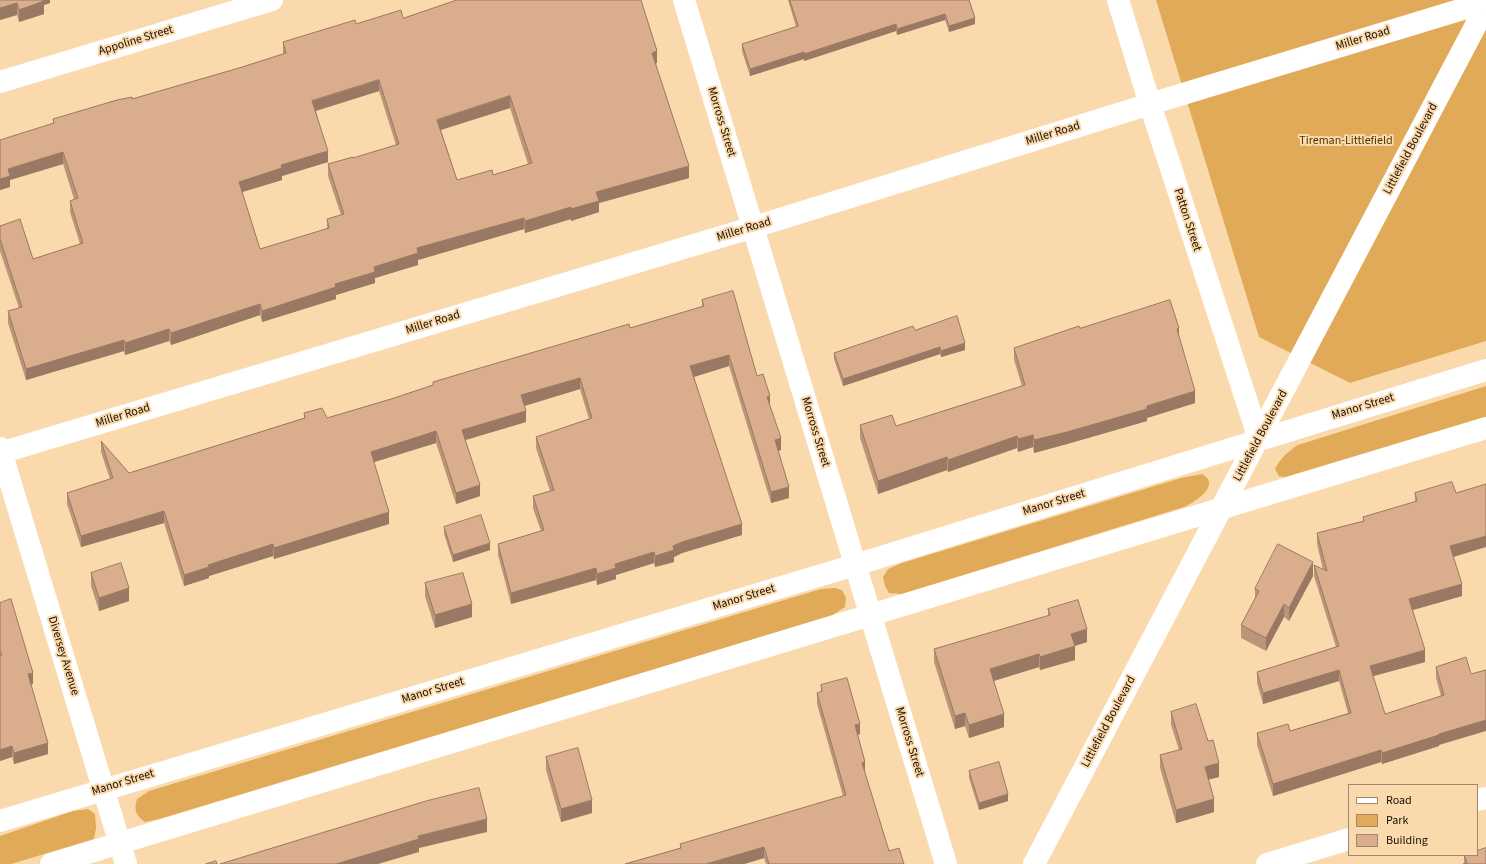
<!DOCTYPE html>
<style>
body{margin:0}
#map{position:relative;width:1486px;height:864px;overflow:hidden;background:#fadaad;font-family:"Source Sans 3",sans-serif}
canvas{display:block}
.legend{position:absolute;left:1348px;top:784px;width:130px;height:72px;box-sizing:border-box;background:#fadaad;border:1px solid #a08868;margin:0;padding:5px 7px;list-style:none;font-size:12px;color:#190e01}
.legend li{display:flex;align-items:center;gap:8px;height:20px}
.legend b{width:20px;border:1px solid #a08868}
</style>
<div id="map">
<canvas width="1486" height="864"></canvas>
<ul class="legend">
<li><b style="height:5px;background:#fff"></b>Road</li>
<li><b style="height:11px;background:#e0aa59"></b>Park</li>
<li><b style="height:11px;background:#daad8d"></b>Building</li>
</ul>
</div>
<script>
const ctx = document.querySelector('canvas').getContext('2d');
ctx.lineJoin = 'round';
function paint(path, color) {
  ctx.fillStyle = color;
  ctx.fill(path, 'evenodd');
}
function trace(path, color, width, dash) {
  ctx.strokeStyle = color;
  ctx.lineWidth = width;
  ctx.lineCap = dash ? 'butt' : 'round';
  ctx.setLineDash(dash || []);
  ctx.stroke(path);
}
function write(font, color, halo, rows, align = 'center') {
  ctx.font = font + ' "Source Sans 3",sans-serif';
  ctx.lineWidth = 4;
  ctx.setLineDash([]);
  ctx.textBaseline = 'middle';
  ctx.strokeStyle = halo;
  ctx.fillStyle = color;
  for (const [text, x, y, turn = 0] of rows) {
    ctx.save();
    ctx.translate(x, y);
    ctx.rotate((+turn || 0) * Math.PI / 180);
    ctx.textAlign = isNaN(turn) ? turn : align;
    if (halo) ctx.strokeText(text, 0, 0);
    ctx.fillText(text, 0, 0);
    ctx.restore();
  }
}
const green = new Path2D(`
 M1156,0h330v341l-136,42 -91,-46z
 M1486,386v31l-201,60 -6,-1 -4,-7c6,-11 12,-17 23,-24z
 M1202,474c20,11 -7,28 -18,33l-282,87 -13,-1 -4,-7 -2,-9 5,-8 14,-6 279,-85z
 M835,588l7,2 4,8 -1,9 -14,9 -672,203 -14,3c-10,-7 -11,-13 -8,-23l12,-8 672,-202z
 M88,809l7,5 1,14 -2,11 -83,25h-11v-28l73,-25z`);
const minor = new Path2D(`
 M684,0l262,864
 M1118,0l32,104 109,335
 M0,82l272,-82
 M0,448l126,416
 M0,453l754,-226 396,-123 336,-102
 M1477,800l9,-2
 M0,821l855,-256 631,-195
 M51,864l1435,-436
 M1034,864l452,-858
 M1267,864l82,-25`);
const wall = new Path2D(`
 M0,0h50v3l-6,2v9l-25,8 -2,-7 -17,5z
 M788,0h181l6,24 -26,8 -4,-12 -48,15 -1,-4 -92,30v-2l-54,17 -8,-25v-7l54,-17z
 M403,18l254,45 -2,1 34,114 -90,25v9l-28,9v-2l-46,14 -1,-4 -106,31v5l-43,13v5l-39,12v4l-74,23 -2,-7 -89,30 -2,-4 -44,14 -1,-4 -98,29 -18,-57v-12l11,-3 -19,-57v-25l33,33 47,-15 -10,-32v-11l4,-2 -11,-35 -53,16v7l-10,3 53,-67v-4l79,-20 107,-31 44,-14v-12l73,-18zM379,91l17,54 -43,13 -25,6v12l13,39 -14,4v10l-67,20 -18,-57 40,-12v-4l46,-14 -12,-51zM510,108l18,56 -35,11 -36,5 -16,-50z
 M702,300l55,76 13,30 11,44 -3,1 11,47 -18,5 -42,-137 -35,11 48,158 -60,18 -8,4v5l-19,5 -1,-4 -38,12v4l-19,6 -1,-5 -85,24 -13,-49v-11l43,-13 -8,-23v-12l17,-5 -14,-43v-11l53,-18 -9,-30 -56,17 2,16 -61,18 15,56 -24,8 -20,-61 -62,19 15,62 -115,35 -1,-3 -64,20v2l-25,8 -20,-63 -83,24 -14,-43v-11l43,-14 -9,-27v-11l28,32 175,-55v-5l23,5 64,-19 42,-14v-3l197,-54 72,-21z
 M1080,328l99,9 16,66 -48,15v3l-80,23 -33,9 -1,-6 -15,5 -1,-4 -69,24 -1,-2 -69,24 -18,-56v-13l36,1 126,-40 -8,-26v-12z
 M915,330l50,20 -24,7 -1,-3 -97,32 -9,-27v-6z
 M1415,493h41l-3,64 9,39 -49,14 12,52 -52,14 12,38 56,-18 -5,-18v-11l30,-10 -27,89 -57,18 -1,-2 -108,34 -16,-51v-12l33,-2 58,-18 -9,-32 -76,23 -6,-21v-11l79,-25 -22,-71v-11l9,5 -6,-26v-11l46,-12v-4l52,-15z
 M444,527l46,23 -37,12 -9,-28z
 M91,573l38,28 -30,10 -8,-25z
 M1313,576l-24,45 -5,-4 -18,34 -25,-13v-13l14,-26v-10z
 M425,583l47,34 -37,11 -10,-32z
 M0,603l33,81h-2l17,70 -34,10 -2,-7 -12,4z
 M1048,609l39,33 -12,4v14l-35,10 -1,-3 -45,14 10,46 -35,11 -4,-12 -10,3 -21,-67v-13l114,-33z
 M821,685l39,49 -2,1 7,38 24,78 15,13h-138l-2,-6 -20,6h-119l55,-16v-4l163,-48 -26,-92v-11l4,-1z
 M1171,712l37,29 11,36 -11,3 6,32 -38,11 -16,-55v-13l19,-5 -8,-25z
 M546,757l46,56 -31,9 -15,-52z
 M969,771l39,30 -29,9 -10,-32z
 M1464,855l22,9h-22z`);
const shadedWall = new Path2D(`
 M41,0h10h-1v3l-6,2v9l-25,8v-12z
 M17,3v12l-17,5v-12z
 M945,14v6l-48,15v-6z
 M975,18v6l-26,8v-6z
 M896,24v7l-92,30v-7z
 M657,51v12l-5,2v-12z
 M804,52v7l-54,17v-7z
 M379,80v11l-67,21v-11z
 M510,96v12l-73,23v-11z
 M328,151v11l-46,14v4l-43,13v-11l42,-17z
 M63,152v12l-53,16v7l-10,3v-11l8,-10z
 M689,166v12l-90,25v9l-28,9v-12l25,-17z
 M571,207v12l-46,14v-12z
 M524,218v11l-106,31v5l-43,13v5l-39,12v4l-74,23v-11l73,-27 82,-36z
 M260,304v11l-89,30v-12z
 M1179,328v12l-2,-11z
 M169,329v12l-44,14v-12z
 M124,340v11l-98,29v-11z
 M965,343v7l-24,7v-6z
 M940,347v7l-97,32v-7z
 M729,355v11l-39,12v-12z
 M580,378v11l-59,18v-12z
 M1195,391v12l-48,15v3l-80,23 -33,9v-13z
 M770,396v11l-3,-10z
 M526,411v11l-64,19v-11z
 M436,431v12l-65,20v-11z
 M1033,435v12l-15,5v-13z
 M1017,436v12l-69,24v-12z
 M781,438v12l-6,2v-12z
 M947,457v13l-69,24v-13z
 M480,485v11l-24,8v-11z
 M789,487v11l-18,5v-11z
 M164,511v12l-83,24v-11z
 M389,512v12l-115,35v-11z
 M742,524v11l-60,18 -8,4v5l-19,5v-11l18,-10 9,-4z
 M1486,536v11l-36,11v-12z
 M490,543v7l-37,12v-7z
 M273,544v12l-64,20v2l-25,8v-11l24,-10z
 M654,552v11l-38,12v4l-19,6v-11l18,-10z
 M1313,562v14l-24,45v-13z
 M596,568v12l-85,24v-11z
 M1462,584v12l-53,15v-12z
 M129,588v13l-30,10v-13z
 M472,604v13l-37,11v-13z
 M1284,604v13l-18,34v-13z
 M1087,629v13l-16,5v-13z
 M1075,646v14l-35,10v-13z
 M1425,650v12l-55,15v-11z
 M1039,654v13l-49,15v-13z
 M1339,670v11l-76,23v-11z
 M33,673v11l-5,1v-11z
 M965,713v13l-10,3v-13z
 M1004,714v13l-35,11v-13z
 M1486,720v11l-47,14v1l-57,18v-11l57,-19z
 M860,724v10l-5,2v-11z
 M48,743v11l-34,10v-11z
 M12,746v11l-12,4v-11z
 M1381,750v12l-108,34v-12z
 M865,762v11l-3,-10z
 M1219,763v14l-14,3v-13z
 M1008,794v7l-29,9v-7z
 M1214,799v13l-38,11v-13z
 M592,800v13l-31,9v-13z
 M487,819v13l-68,16v4l-41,12h-42l82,-28z
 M764,847v11l-20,6h-38z`);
const building = new Path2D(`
 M0,0h43l1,1 -25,9 -2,-7 -17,5z
 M457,0h184l16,51 -5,2 37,113 -93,26 3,9 -28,8v-2l-46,14 -1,-3 -107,30 1,5 -44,14 1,5 -40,12 1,3 -74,24 -2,-7 -89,29 -2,-4 -44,14 -1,-3 -98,29 -18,-58 14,-4 -22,-68v-13l20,-7 13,40 50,-16 -13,-42 8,-3 -15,-46 -55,17 2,7 -10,3v-39l54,-17 -1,-4 64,-19 15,-3v2l107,-31 47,-15 -3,-11 72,-22 1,4 45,-14 2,8zM379,80l20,64 -46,14v-1l-25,7 16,50 -17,5 2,9 -69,21 -21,-67 43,-14 -1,-3 47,-14 -16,-50zM510,96l22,67 -39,12 -1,-5 -35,10 -20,-60z
 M790,0h179l6,18 -26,8 -4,-12 -48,15 -1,-5 -92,30v-2l-54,17 -8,-25 56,-18z
 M733,291l24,85 6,-2 7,22 -3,1 14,41 -6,2 14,47 -18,5 -42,-137 -39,11 52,158 -60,18 -9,4 1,4 -19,6 -1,-4 -39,12 1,4 -19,6 -1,-6 -85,25 -13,-49 46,-14 -11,-34 21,-6 -18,-53 56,-19 -12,-40 -59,17 5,16 -64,19 18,55 -24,8 -20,-62 -65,21 18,60 -115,36 -1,-4 -65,21 1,2 -25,8 -20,-64 -83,25 -14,-43 46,-15 -12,-37 28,32 176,-55 -1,-5 18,-5 5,10 64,-19 42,-14v-3l47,-14 149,-44 1,4 74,-22 -2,-6z
 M1170,300l9,28 -2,1 18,62 -48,15v3l-80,23 -33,8 -1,-5 -15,4 -1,-3 -69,24 -1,-3 -69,24 -18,-56 32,-10 4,11 129,-41 -11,-37 65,-22 1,2z
 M957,316l8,27 -24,8 -1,-4 -97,32 -9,-26 79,-27 2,4z
 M1452,482l4,11 30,-9v52l-36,10 12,38 -53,15 16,51 -55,16 15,48 59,-19 -8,-28 30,-10 5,17 15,-4v50l-47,14v1l-57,18 -1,-3 -108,34 -16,-51 31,-9 2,7 61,-18 -12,-43 -76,23 -6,-21 82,-26 -25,-81 13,6 -10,-38 47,-12 -1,-4 54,-16 -2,-8z
 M481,515l9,28 -37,12 -9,-28z
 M1278,544l35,18 -24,46 -5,-4 -18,34 -25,-13 18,-34 -4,-2z
 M121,563l8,25 -30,10 -8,-25z
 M463,573l9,31 -37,11 -10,-32z
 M11,599l22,74 -5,1 20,69 -34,10 -2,-7 -12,4v-95h2l-2,-5v-47z
 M1078,600l9,29 -16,5 4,12 -35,11 -1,-3 -49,15 14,45 -35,11 -4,-12 -10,3 -21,-67 116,-34 -2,-6z
 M847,678l13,46 -5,1 10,37 -3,1 27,88 10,-3 5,16h-135l-5,-17 -58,17h-81l56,-16 -1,-4 166,-49 -29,-102 5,-2 -1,-6z
 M1196,704l12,37 5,-1 6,23 -14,4 9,32 -38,11 -16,-55 22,-6 -11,-37z
 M578,748l14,52 -31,9 -15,-52z
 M999,762l9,32 -29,9 -10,-32z
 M479,788l8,31 -69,17 1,3 -83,25h-116l206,-63z
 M1486,848v16h-23l4,-1 -3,-8h13v-4z
 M216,861l1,3h-11z`);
const streetNames = [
 ["Miller Road",1363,39,-17],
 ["Appoline Street",136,41,-17],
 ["Morross Street",721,122,73],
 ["Miller Road",1053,134,-17],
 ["Littlefield Boulevard",1411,149,-62],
 ["Patton Street",1187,220,72],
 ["Miller Road",744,230,-17],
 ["Miller Road",433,323,-17],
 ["Manor Street",1363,407,-17],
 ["Miller Road",123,416,-17],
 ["Morross Street",815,432,73],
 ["Littlefield Boulevard",1261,436,-62],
 ["Manor Street",1054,503,-17],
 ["Manor Street",744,598,-17],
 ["Diversey Avenue",63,656,73],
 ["Manor Street",433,691,-17],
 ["Littlefield Boulevard",1109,722,-62],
 ["Morross Street",909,742,73],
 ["Manor Street",123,783,-17]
];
const parkNames = [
 ["Tireman-Littlefield",1346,141]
];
paint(green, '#e0aa59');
trace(minor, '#fff', 22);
paint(wall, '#bb9579');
paint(shadedWall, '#997963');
paint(building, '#daad8d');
trace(building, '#997963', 1);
write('12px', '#190e01', '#fadaad', streetNames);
write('12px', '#503400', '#fadaad', parkNames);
</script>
